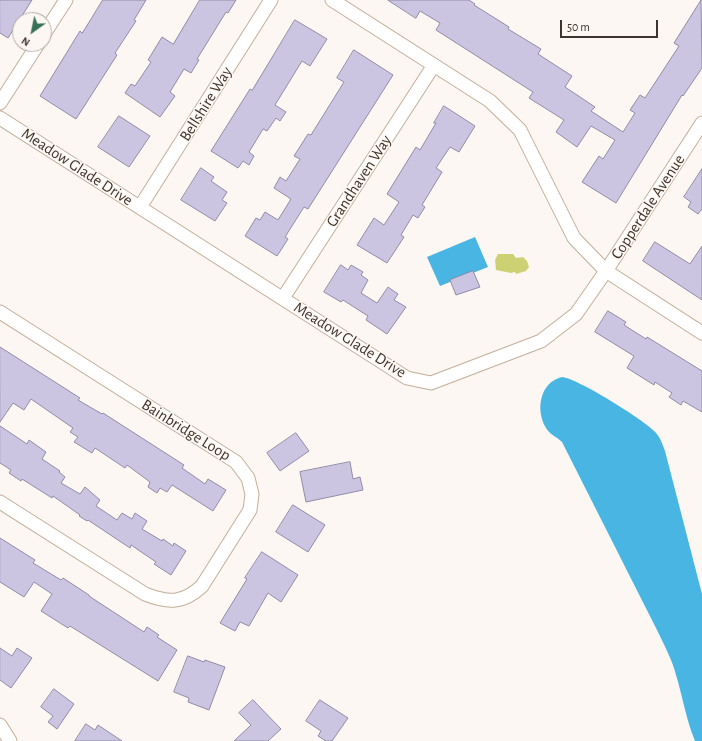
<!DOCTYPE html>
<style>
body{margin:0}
#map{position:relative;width:702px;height:741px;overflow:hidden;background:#fcf7f2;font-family:"Alegreya Sans",sans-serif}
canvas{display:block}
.north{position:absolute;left:12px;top:12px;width:40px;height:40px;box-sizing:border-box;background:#fcf7f2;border:1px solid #b0a9a2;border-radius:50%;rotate:213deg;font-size:11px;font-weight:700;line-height:16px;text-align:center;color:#3d342b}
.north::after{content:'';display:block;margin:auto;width:14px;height:18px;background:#377058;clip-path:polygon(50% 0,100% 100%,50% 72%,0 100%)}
.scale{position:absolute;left:560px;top:20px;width:98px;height:18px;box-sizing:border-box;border:2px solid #3d342b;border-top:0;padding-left:5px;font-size:12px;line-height:14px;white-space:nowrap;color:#3d342b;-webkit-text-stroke:3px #fcf7f2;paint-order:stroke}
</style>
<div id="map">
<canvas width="702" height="741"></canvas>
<div class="north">N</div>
<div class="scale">50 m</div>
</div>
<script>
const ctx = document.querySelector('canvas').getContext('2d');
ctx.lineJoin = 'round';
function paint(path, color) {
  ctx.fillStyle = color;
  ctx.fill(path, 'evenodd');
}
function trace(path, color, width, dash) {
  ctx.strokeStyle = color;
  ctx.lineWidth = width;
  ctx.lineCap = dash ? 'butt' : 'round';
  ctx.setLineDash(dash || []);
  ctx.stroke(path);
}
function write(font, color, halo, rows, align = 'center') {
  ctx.font = font + ' "Alegreya Sans",sans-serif';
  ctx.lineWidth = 3;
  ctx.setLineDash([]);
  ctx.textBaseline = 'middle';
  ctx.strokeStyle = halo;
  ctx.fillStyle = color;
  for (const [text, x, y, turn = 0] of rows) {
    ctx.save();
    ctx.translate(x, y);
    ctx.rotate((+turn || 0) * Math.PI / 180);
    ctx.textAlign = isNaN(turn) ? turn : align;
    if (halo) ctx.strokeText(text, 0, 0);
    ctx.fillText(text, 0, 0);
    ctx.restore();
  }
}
const green = new Path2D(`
 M498,254h15l3,4 7,-1 4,4 2,6 -3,4 -10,3 -1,-2 -4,1 -15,-3 -1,-10z`);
const water = new Path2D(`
 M475,237l13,30 -48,19 -13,-29z
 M562,377c15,1 80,42 91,53 7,6 9,13 12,21l37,143v147h-7c-9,-22 -12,-43 -19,-66 -4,-16 -12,-30 -19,-45l-95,-188c-5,-5 -13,-8 -16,-14 -11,-18 -6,-46 16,-51z`);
const building = new Path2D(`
 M0,0h32l-24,38 -8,-5z
 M103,0h43l-12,20 2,1 -21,32 2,2 -41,64 -36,-23 40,-65 2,2z
 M200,0h36l-8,13 -2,-1 -29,47 2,1 -8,13 -7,-4 -14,23 5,4 -15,21 -35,-24 6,-9 4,2 16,-24 -3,-2 14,-23 11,7z
 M388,0h81l6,4 -1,1 35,22 -1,2 33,20 -3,5 34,22 -7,11 30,20 -4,4 32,21 12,-19 -5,-3 10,-15 5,3 34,-52 -5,-3 27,-43 1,68 -19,28 -1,-1 -66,108 -34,-21 17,-26 4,3 12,-19 -24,-14 -14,21 -21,-15 8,-12 -35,-22 4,-6 -97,-62 4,-7 -20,-12 -4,7z
 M295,20l32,19 -17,27 -8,-5 -27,44 11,7 -6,9 -4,-3 -9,13 -4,-2 -14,23 5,4 -5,9 -6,-4 -5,7 -27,-17 39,-62 2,1z
 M354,50l39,25 -85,134 -4,-2 -19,30 3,2 -11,17 -32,-20 11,-18 4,2 5,-8 13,8 13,-21 -17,-11 6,-11 6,4 14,-22 -6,-3 14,-22 3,1 33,-53 -7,-4z
 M444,106l31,20 -16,26 -9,-5 -14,21 6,4 -20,33 3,2 -7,11 -5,-3 -12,20 3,2 -17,26 -30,-18 17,-27 10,7 15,-23 -12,-8 29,-47 4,3 16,-27h-2z
 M119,116l31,20 -21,31 -31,-20z
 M201,168l13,9 -3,4 16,11 -5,8 5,3 -12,18 -34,-21z
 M702,169v40l-4,5 -10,-7 3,-5 -7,-5z
 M655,242l35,22 12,-18v54l-59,-39z
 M341,265l7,5 3,-5 12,7 -2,3 7,5 -7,13 16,10 11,-16 10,7 -4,6 12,7 -19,27 -21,-14 2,-4 -25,-16 -2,2 -17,-10z
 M473,271l7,16 -24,8 -6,-15z
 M608,311l18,11 -2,3 22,14 1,-2 55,34v41l-19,-11 -2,4 -12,-8 3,-4 -17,-11 -1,3 -27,-17 7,-12 -39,-24z
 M0,347l80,51 -2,2 24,14 1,-1 81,52 -2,3 23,16 3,-5 18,11 -13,21 -41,-26 -5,7 -7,-4 -3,5 -9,-6 2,-5 -23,-17 -2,3 -30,-20 -3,5 -18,-11 4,-5 -8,-5 3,-4 -42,-29 -7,11 -11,-7 -13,19z
 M0,426l27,18 2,-4 17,12 -4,7 18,12 -1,1 6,5 -4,6 19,11 5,-7 15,13 -4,6 21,14 5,-7 10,6 3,-6 12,8 -5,8 20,12 1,-2 10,7 1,-3 12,8 -15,24 -17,-11 2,-2 -25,-17 -1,3 -42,-28 -1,1 -8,-5 1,-1 -27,-19 -1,2 -30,-19 -1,2 -12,-8 2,-3 -11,-7z
 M296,433l13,18 -29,20 -13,-18z
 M350,462l3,17 7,-2 3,13 -57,12 -6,-30z
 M293,505l32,20 -17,27 -32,-20z
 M0,538l35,22 -2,3 28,17 2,-2 26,17v1l55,36 3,-5 12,8 -2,2 20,13 -19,31 -88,-55 -2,2 -27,-17 11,-17 -18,-12 -10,15 -24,-15z
 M262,552l36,23 -17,27 -13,-9 -19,33 -9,-4 -5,9 -15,-8 27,-44 -2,-1z
 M0,648l12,8 5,-8 15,10 -21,30 -11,-8z
 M188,656l16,6 1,-2 20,7 -16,43 -21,-8 1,-4 -15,-6z
 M54,689l20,15 -17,25 -9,-7 5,-6 -12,-9z
 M253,700l28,29 -13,12h-34l17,-16 -12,-12z
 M320,700l28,18 -16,23h-6l-8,-5 3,-5 -15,-10z
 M86,724l9,6 3,-5 24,16h-47z`);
const minor = new Path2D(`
 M332,0l158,101 30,29 54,108 32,33 96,62
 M44,34l22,-34
 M0,103l38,-59
 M0,118l407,260 24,5 110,-42 35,-27 30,-43 96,-148
 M140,207l131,-207
 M283,298l151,-233
 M0,312l236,150 12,16 4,16 -2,16 -48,76c-19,18 -34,17 -57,8l-145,-92
 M0,725l10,16`);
const streetNames = [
 ["Bellshire Way",206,104,-58],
 ["Meadow Glade Drive",77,167,33],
 ["Grandhaven Way",359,181,-57],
 ["Copperdale Avenue",648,207,-57],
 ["Meadow Glade Drive",350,340,32],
 ["Bainbridge Loop",186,430,32]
];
paint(green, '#ced173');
paint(water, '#48b5e3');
paint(building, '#cbc5e2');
trace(building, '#918ca7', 1);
trace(minor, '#c4ae98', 15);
trace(minor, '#fff', 13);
write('16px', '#3d342b', '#fcf7f2', streetNames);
</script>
